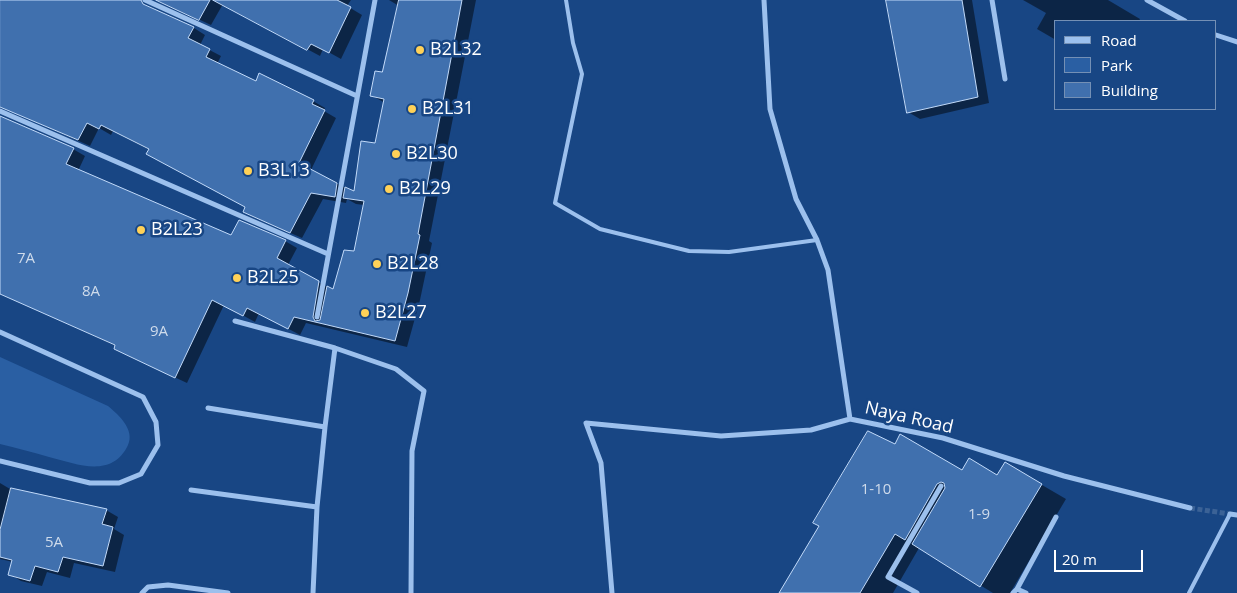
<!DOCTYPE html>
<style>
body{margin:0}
#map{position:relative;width:1237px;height:593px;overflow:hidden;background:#184684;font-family:"Open Sans",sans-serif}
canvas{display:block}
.legend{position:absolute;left:1054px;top:20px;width:162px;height:90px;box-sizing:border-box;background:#184684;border:1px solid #7490b5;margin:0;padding:6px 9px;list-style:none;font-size:15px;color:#fff}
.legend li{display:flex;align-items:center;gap:10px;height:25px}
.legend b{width:25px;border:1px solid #7490b5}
.scale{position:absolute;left:1054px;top:550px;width:89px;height:22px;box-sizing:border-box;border:2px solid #fff;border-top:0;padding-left:6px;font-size:15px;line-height:18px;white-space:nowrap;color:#fff;-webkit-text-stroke:4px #184684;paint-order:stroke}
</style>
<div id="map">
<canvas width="1237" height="593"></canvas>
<ul class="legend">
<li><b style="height:6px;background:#9cc0ed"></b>Road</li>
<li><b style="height:14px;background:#2a5fa3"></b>Park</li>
<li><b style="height:14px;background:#4070ae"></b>Building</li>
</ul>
<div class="scale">20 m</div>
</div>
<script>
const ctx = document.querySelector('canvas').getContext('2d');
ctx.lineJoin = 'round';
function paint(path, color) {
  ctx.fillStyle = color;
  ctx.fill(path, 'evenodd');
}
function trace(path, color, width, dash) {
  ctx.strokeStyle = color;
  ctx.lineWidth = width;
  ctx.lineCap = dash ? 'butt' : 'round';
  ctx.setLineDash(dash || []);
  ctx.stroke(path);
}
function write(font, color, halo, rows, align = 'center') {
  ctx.font = font + ' "Open Sans",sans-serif';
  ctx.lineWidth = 5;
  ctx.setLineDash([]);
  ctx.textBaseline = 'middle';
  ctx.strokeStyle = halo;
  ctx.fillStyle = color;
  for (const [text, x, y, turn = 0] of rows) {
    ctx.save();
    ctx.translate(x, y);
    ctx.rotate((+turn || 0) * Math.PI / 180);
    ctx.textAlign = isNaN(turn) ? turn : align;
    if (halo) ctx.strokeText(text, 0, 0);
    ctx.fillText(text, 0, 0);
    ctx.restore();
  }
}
const green = new Path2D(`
 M0,357l108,49c11,9 27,24 20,39 -16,34 -51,19 -79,12 -16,-5 -33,-9 -49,-13z`);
const shadow = new Path2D(`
 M0,0h105l40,6 49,22 11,7 -5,10 21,11 -4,8 39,18 4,-7 53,26 12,7 -1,3 12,7 -25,52 44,23 21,-48 9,-42 -14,-8 12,-22 16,-67 -10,-6h87l-47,241 3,2 -12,57 -13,47 -101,-24 -6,12 -41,-22 -4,9 -31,-17 -37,78 -60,-28 -11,-9 -116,-54v-147l73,4 12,7 -7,15 154,66 53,4 12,7 -9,17 46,26 21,-38 9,-48 -8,-1 -9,-5 -1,4 -23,-4 -21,39 -46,-20 -12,-6 2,-5 -96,-57 -37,-19 -2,4 -12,-7 -9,18 -56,-25 -12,-6 -22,-22z
 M157,0h194l-4,6 15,9 -21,44 -18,-10 -3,7 -97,-52 -12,21z
 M888,0h84l17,103 -69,16 -12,-7z
 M1023,0h85l32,19 -1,2h-83v19l-19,-11 9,-16z
 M895,446l67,25 36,6 32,1 36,21 -56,94h-17l-74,-45 -26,45h-105z
 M0,483l10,6 96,21 12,7 -4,12 10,6 -9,37 -41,-9 -4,15 -23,-6 -5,14 -21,-5 -11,-7 3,-12 -13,-3z`);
const building = new Path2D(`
 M0,0h141l2,4 51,23 -6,11 22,11 -4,8 50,24 3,-8 55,27 -2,4 13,6 -26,53 38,20 -2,14 -24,-4 -21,40 -47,-21 2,-5 -99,-53 3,-5 -48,-24 -2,4 -12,-6 -9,17 -78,-33z
 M156,0h54l-11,20z
 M213,0h124l14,7 -22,46 -18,-9 -4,6z
 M399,0h63l-44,234 2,1 -12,58 -13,48 -101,-24 -6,12 -41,-21 -4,8 -31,-16 -37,78 -61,-29 1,-4 -115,-51v-178l74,32 -8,16 165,71 8,-15 47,20 -9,18 42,23 -6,36 2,4 5,-1 7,-34 6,3 11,-39 10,1 10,-50 -21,-3 2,-11 9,4 7,-50 14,2 9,-44 -14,-3 5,-25 7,1z
 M886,0h76l16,97 -71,16z
 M868,431l27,13 5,-10 62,36 7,-12 28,17 8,-13 37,22 -62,103 -68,-43 33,-56 -1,-5 -3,-1 -4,2 -32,56 -10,-6 -35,59h-81l40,-67 -6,-3z
 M11,488l96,21 -5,15 11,3 -10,39 -40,-9 -5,15 -23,-6 -5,15 -22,-6 4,-15 -12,-3v-27z`);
const minorTunnel = new Path2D(`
 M1190,508l40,6`);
const service = new Path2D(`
 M566,0l7,43 9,31 -27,129 45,26 89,22 40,1 88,-12
 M1189,593l41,-79`);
const minor = new Path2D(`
 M145,0l212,96
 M764,0l6,109 26,90 21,41 11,30 22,149
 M992,0l13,79
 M1147,0l38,21
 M1216,35l21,7
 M0,111l328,143
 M317,317l58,-317
 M235,321l100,27 61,21 28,22 -12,60 -1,142
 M0,332l143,65 13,25 2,23 -17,29 -22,9h-29l-90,-22
 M208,408l117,19
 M191,490l126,17
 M1230,514l7,1
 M1017,589l9,4
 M142,593l6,-6 20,-2 60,8
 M313,593l4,-86 8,-80 10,-79
 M612,593l-11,-130 -15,-40 135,13 90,-6 39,-11 93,19 121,38 126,32
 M917,593l-29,-16 53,-91
 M1013,593l4,-4 39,-72`);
const markers = [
 [420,50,5,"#ffd158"],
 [412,109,5,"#ffd158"],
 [396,154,5,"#ffd158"],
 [248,171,5,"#ffd158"],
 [389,189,5,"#ffd158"],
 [141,230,5,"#ffd158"],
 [377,264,5,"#ffd158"],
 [237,278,5,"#ffd158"],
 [365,313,5,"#ffd158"]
];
const numberNames = [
 ["7A",26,259],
 ["8A",91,292],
 ["9A",159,332],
 ["1-10",876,490],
 ["1-9",979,515],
 ["5A",54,543]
];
const poiNames = [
 ["B2L32",430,50],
 ["B2L31",422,109],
 ["B2L30",406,154],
 ["B3L13",258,171],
 ["B2L29",399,189],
 ["B2L23",151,230],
 ["B2L28",387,264],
 ["B2L25",247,278],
 ["B2L27",375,313]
];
const streetNames = [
 ["Naya Road",909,418,13]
];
paint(green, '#2a5fa3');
paint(shadow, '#0007');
paint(building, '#4070ae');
trace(building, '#c2daf9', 1);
trace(minorTunnel, '#3b6296', 5, [5, 2.5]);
trace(service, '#9cc0ed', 4);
trace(minor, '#9cc0ed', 5);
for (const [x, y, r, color] of markers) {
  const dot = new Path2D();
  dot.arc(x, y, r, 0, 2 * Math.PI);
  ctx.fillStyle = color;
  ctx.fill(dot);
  trace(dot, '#184684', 2);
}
write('15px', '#cfdbeb', null, numberNames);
write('18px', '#fff', '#184684', poiNames, 'left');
write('18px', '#fff', '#184684', streetNames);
</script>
